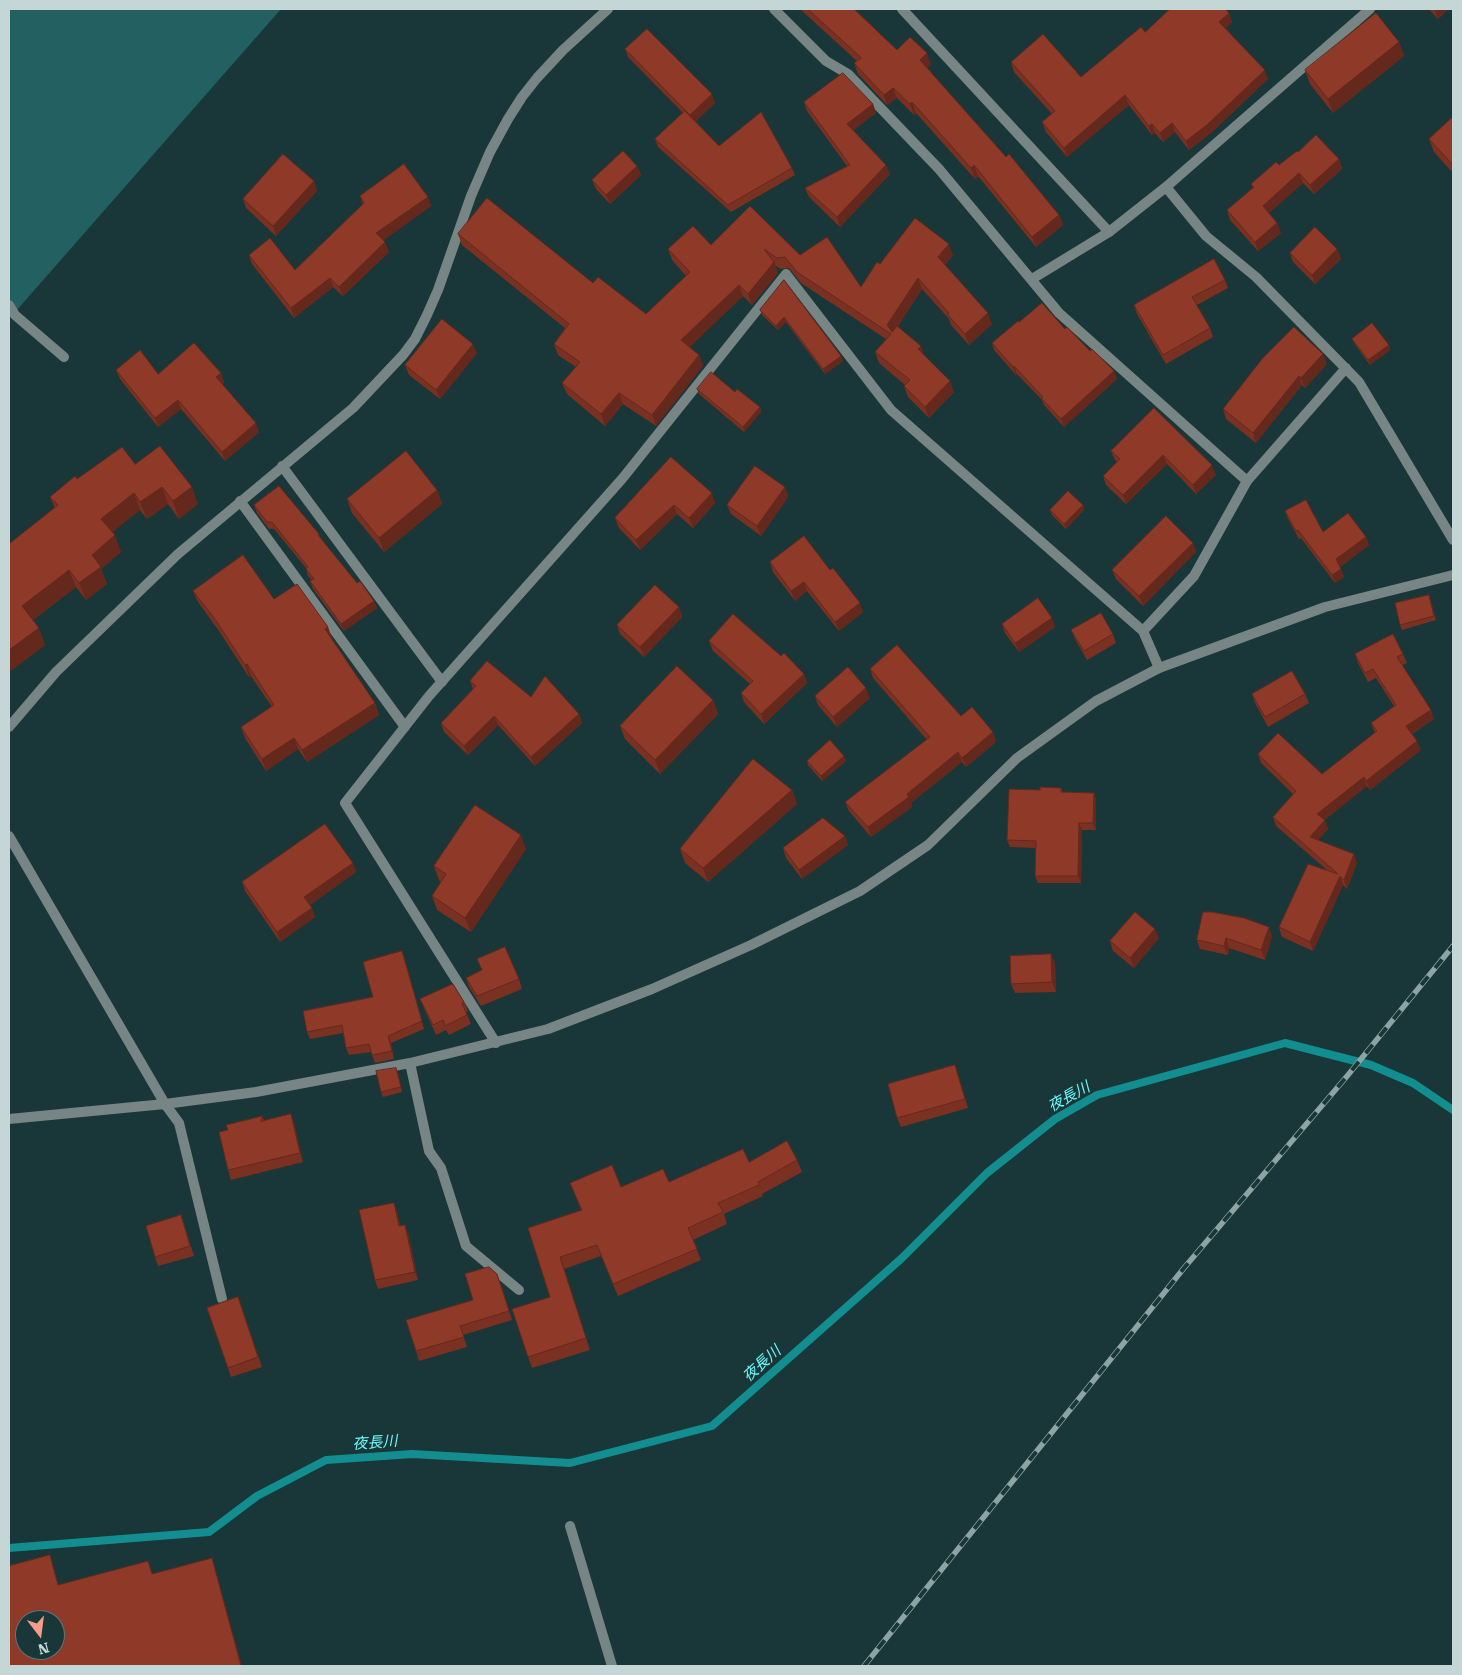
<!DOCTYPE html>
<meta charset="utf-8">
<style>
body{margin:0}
#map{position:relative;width:1462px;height:1675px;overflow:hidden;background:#193738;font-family:"Roboto Serif",serif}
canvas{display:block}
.frame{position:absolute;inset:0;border:10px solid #c5d6d6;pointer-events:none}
.north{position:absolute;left:15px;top:1610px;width:50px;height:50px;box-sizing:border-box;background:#193738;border:1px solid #5e7777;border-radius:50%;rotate:165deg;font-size:14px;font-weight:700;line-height:20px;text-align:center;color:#c5d6d6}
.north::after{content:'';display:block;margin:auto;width:18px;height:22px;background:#f49d8b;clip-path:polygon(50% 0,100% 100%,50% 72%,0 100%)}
</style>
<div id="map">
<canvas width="1462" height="1675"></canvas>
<div class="frame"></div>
<div class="north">N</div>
</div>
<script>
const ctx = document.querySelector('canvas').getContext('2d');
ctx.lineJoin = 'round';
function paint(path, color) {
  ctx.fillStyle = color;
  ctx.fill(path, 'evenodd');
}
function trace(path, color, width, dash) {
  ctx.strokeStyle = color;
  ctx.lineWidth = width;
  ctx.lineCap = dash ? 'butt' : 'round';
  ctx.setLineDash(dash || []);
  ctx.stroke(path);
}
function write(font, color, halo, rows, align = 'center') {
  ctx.font = font + ' "Roboto Serif","Noto Sans JP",serif';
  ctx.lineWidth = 4.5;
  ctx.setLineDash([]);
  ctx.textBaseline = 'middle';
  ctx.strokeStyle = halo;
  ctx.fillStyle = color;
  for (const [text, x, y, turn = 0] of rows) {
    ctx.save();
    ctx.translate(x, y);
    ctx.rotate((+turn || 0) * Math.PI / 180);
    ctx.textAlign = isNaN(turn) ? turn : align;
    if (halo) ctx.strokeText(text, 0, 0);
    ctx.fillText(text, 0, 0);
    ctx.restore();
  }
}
const green = new Path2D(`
 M9,9h272l-272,310z`);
const stream = new Path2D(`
 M9,1548l200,-16 48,-36 69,-36 86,-6 158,9 142,-37 190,-168 85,-85 68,-54 42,-24 188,-52 86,22 42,18 40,27`);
const lane = new Path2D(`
 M774,9l52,52 22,13 91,95 120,144 188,168
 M1166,187l204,-178
 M1032,279l77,-47 57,-45 40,49 50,41 103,105 94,158
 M9,305l6,10 49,42
 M240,501l165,226
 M1143,631l51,-55 53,-95 99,-113
 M496,1043l-151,-240 84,-107 193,-217 164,-205 105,136 252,221 16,37`);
const street = new Path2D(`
 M902,9l207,223
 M282,466l160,216
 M9,727l47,-55 122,-118 175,-146 50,-53 12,-16 12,-24 11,-25 33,-94 19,-44 18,-33 14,-22 15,-19 26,-28 45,-41
 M9,836l156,268 14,19 43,176
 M410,1063l19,88 12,17 25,78 53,44
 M9,1119l156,-15 91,-12 154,-29 138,-34 104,-40 99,-44 109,-54 68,-46 89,-87 79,-57 63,-33 166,-61 128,-32
 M570,1526l42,140`);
const rail = new Path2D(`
 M864,1666l320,-398 164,-193 105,-129`);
const wall = new Path2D(`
 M800,9h54l43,41 34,14 -4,4 79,89 53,58 4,10 -27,22 -58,-71 -3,3 -59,-66 -2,2 -17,-17 -10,7 -29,-31 -4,-11 3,-2z
 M1429,9h19l-10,10z
 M1229,13l3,9 -6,6 42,51 -57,54 -22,17 -14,-18 -12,10 -8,-9 -3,2 -23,-30 -62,52 -21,-25 -4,-10 10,-8 -38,-42 -3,-10 70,15 64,-45z
 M1399,42l5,14 -71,57 -23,-29 -5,-14z
 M625,49l90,54 -20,19 24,24 73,22 3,7 -64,37 -73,-65 -3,-8 28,-26 -55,-56z
 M804,102l69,2 3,9 -23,17 37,44 -50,53 -31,-30 -4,-9 42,-22 -40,-55z
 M1453,117v56l-19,-21 -5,-13z
 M1298,152l41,7 3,10 -28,25 -11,-11 -34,30 8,10 4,10 -23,18 -28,-31 -3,-10 26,-22 -2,-4 28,-19z
 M637,166l4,9 -31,29 -14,-15 -4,-9z
 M314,181l3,10 -41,45 -30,-28 -3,-9z
 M360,196l68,1 3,9 -48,34 6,12 -46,44 -10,-9 -39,31 -42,-54 -3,-9 46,15 68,-65z
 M750,206l50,49 61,32 19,-23 73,-9 -8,10 47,59 -23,21 -18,-20 -2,-6 -27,-30 -24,37 26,29 30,37 -25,26 -21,-21 -4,-11 1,-1 -26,-22 -4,-11 11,-13 -85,-56 -12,-15 -8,1 -7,-4 4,8 -26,32 -9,-9 -54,51 10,8 4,11 -47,60 -33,-22 -18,22 -38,-32 -5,-11 14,-16 -18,-12 -4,-11 11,-16 -103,-83 -4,-11 135,49 53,31 40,-38 -14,-16 -4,-11 43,-4z
 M1337,249l4,10 -26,25 -22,-22 -3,-9z
 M784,280l59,81 -18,13 -39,-52 -8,8 -16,-15 -2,-5z
 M1225,280l3,8 -31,17 13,23 3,9 -47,27 -29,-50 -3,-9z
 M1019,322l46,7 49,42 3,8 -53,48 -20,-22 -2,-5 -25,-26 -1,1 -22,-25 -2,-7z
 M1352,339l37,6 1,5 -20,15 -16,-22z
 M477,353l-37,46 -31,-24 -4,-10z
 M1327,364l-22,24 -3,-3 -46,58 -30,-24 -3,-10z
 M116,370l42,4 63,-1 3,10 -2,1 37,48 -34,29 -44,-52 -23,18 -38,-48z
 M697,389l38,3 25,15 1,5 -17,20 -45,-38z
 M1154,408l62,67 -20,19 -29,-30 -41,40 -20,-19 -3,-9 14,-14 -2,-2 -4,-9z
 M671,457l44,46 -22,25 -16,-14 -37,36 -21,-22 -4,-10z
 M135,464l63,40 -19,15 -11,-15 -21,15 -7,-9 -28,22 9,20 -20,17 6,15 -21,16 -10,-13 -43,33 12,25 -36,27v-128l46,-36 -5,-11 27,-18z
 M785,487l3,10 -27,39 -30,-22 -4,-9z
 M437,490l5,14 -58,48 -32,-39 -5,-14z
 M254,505l65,29 2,5 36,44 17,18 3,7 -33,23 -31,-42 -3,-8 2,-1 -4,-4 -2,-7v-1l-32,-39h-5l-12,-16z
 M1083,505l1,5 -18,19 -14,-14 -2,-5z
 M1285,511l38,21 43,5 3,8 -29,22 4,10 -9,6 -34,-45 -2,1 -11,-20z
 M1193,543l3,9 -53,54 -27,-27 -4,-9z
 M770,562l60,8 33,42 -24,19 -32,-40 -12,10 -22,-29z
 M193,591l81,8 54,28 4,12 43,64 4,12 -72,47 -9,-13 -32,22 -21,-33 -4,-11 31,-20 -21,-31 -2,1 -30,-46 -21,-29z
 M1429,595l7,25 -34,10 -2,-5z
 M679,607l3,10 -38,40 -24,-23 -3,-9z
 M1002,624l53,3 -36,25 -14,-19z
 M1071,630l42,4 3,9 -29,17 -12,-21z
 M709,641l72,15 23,18 3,9 -43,41 -20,-22 -3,-9 9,-9 -37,-33z
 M1355,654h48l4,9 -5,2 29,45 3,9 -22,15 9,16 -51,40 -3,-4 -43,34 4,9 -10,11 39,23 -10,26 -4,-4 -30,66 -31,-14 -3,-10 48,-57 -51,-44 -3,-9 20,-23 -32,-31 -3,-9 64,20 53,-41 -4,-10 23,-17 -18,-28 -8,4 -10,-19z
 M870,669l123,63 3,10 -30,25 -4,-5 -51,41 1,4 -41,30 -22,-26 -4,-9 82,-62 -54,-62z
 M470,681l61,16 48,17 3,9 -47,43 -37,-41 -30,30 -24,-23 -3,-9 32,-34z
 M1252,694h53l4,9 -41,24 -13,-24z
 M815,696l55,2 -33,29 -19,-22z
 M713,700l5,14 -58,60 -35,-35 -5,-13z
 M844,756l2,5 -24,20 -14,-16 -1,-4z
 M1061,788l2,4 31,1 2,7v30h-14l-1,53h-43l-3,-7 1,-28 -26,-1 -3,-7 33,-50z
 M792,790l5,14 -89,78 -23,-19 -5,-14z
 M845,836l3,9 -46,34 -16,-21 -3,-10z
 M526,849l-55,83 -34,-22 -5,-14 9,-14 -2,-2 -5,-14z
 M353,863l3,9 -46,33 5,12 -35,25 -35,-51 -3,-9z
 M1272,936l-7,24 -36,-12 -1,7 -28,-6 -3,-9z
 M1159,938l-25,30 -21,-17 -3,-10z
 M402,951l22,78 -33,14 3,16 -19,4 -4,-11 -22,3 -3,-7 -3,-15 -33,6 -3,-7 66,-35z
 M1055,963l1,29 -41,1 -4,-9z
 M481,970l38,9 3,10 -41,17 -12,-19 -3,-9z
 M420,999l44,3 4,9 -2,1 5,12 -22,11 -3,-5 -10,5z
 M955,1065l13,43 -67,19 -4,-9z
 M398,1072l4,20 -19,5 -2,-5z
 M262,1116l2,4 30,3 9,39 -72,18 -3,-10v-40z
 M797,1160l5,12 -40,22 1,2 -39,18 3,10 -34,16 8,20 -83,36 -17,-40 -37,13 26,81 -58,18 -4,-11 22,-60 -22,-69 53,-18 -11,-27 51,4 48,-5 80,-20z
 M397,1211l3,15 8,7 10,47 -40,9 -3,-9z
 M181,1215l13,41 -36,10 -3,-9z
 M501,1284l11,36 -49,15 4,12 -48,14 -3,-10 57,-51z
 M238,1297l24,70 -31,10 -24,-69z`);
const shadedWall = new Path2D(`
 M1438,9h10l-10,10 -3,-8z
 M1229,13l3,9 -9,9 -4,-9z
 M1399,42l5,14 -71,57 -5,-14z
 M927,53l4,11 -7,7 -4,-11z
 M1265,70l3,9 -57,54 -22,17 -3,-9z
 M893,88l4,10 -10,7 -3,-10z
 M712,94l3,9 -22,21 -3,-9z
 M1125,95l4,10 -62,52 -3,-9z
 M912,102l4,11 -2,2 -4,-11z
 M873,104l3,9 -26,20 -3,-9z
 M1172,123l3,9 -12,10 -3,-9z
 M1152,124l3,9 -3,2 -3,-9z
 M1339,159l3,10 -28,25 -4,-9z
 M886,165l4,9 -50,53 -3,-10z
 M974,165l4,11 -3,3 -4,-11z
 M637,166l4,9 -31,29 -4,-9z
 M1299,173l4,10 -37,33 -3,-10z
 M314,181l3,10 -41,45 -3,-10z
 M428,197l3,9 -51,37 -4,-10z
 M1059,215l4,10 -27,22 -4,-10z
 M1277,223l4,10 -23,18 -3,-9z
 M385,242l4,10 -46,44 -4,-9z
 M949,244l4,11 -11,13 -4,-11z
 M1337,249l4,10 -26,25 -3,-9z
 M774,262l4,11 -26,32 -4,-11z
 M330,278l3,9 -39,31 -3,-10z
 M918,278l4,11 -31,47 -4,-11z
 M739,285l4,11 -58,56 -4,-12z
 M988,313l4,11 -23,21 -4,-11z
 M784,317l2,5 -8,8 -2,-4z
 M473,344l4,9 -37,46 -4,-9z
 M1389,345l1,5 -20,15 -2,-5z
 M921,346l4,11 -7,-8z
 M1323,354l4,10 -22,24 -4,-10z
 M699,355l4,11 -47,60 -4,-11z
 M841,356l2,5 -18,13 -2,-5z
 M1014,366l3,8 -1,1 -3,-8z
 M1114,371l3,8 -53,48 -3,-8z
 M221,373l3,10 -5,4 -3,-10z
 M1299,376l3,9 -46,58 -3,-10z
 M950,381l4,11 -25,26 -4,-11z
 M619,393l4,11 -18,22 -4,-12z
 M178,400l3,9 -23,18 -3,-9z
 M760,407l1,5 -17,20 -1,-5z
 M256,423l3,9 -34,29 -3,-9z
 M1163,455l4,9 -41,40 -3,-9z
 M1212,465l4,10 -20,19 -3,-9z
 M162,487l6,17 -21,15 -7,-17z
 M192,487l6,17 -19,15 -6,-18z
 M785,487l3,10 -27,39 -4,-10z
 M437,490l5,14 -58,48 -5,-14z
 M134,493l6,17 -32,26 -7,-17z
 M712,493l3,10 -22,25 -4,-10z
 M674,505l3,9 -37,36 -4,-10z
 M1083,505l1,5 -18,19 -2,-5z
 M115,535l6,17 -20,17 6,15 -21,16 -7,-17 13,-28z
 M1366,537l3,8 -30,22 -3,-8z
 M1193,543l3,9 -53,54 -4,-10z
 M1341,569l3,8 -9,6 -3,-8z
 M69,570l7,17 -48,36 -6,-17z
 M804,582l3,9 -12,10 -4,-10z
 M374,601l3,7 -33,23 -3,-7z
 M860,603l3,9 -24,19 -4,-9z
 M679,607l3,10 -38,40 -4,-10z
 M1052,618l3,9 -36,25 -4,-9z
 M328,627l4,12 -7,-10z
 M39,628l6,17 -36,27v-22z
 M247,664l4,12 -2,1 -4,-12z
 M804,674l3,9 -43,41 -3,-10z
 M866,688l4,10 -33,29 -4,-10z
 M713,700l5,14 -58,60 -5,-14z
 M375,703l4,12 -72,47 -5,-12z
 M1431,710l3,9 -25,16 -3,-9z
 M579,714l3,9 -47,43 -4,-9z
 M494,716l4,9 -30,30 -4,-9z
 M993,732l3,10 -30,25 -4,-9z
 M294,738l4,11 -32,22 -4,-12z
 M1417,741l4,9 -51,40 -4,-9z
 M958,752l4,10 -51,41 1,4 -41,30 -3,-10z
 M844,756l2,5 -24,20 -1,-5z
 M1364,777l3,9 -46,37 -4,-9z
 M792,790l5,14 -89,78 -5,-14z
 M1094,793l2,7v30l-3,-7z
 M1325,820l3,9 -15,17 -3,-9z
 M1079,823l3,7 -1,53 -3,-7z
 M521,835l5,14 -55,83 -6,-14z
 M845,836l3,9 -46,34 -3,-9z
 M1354,854l3,9 -10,26 -3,-9z
 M353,863l3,9 -48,34 -4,-9z
 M1340,876l3,9 -30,66 -3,-9z
 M312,908l3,9 -35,25 -3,-10z
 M1269,927l3,9 -7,24 -4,-10z
 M1155,929l4,9 -25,30 -4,-10z
 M1226,938l3,10 -1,7 -4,-9z
 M402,951l3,8 19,70 -2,-8z
 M1051,954l4,9 1,29 -4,-10z
 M388,1036l3,7 3,16 -2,-8z
 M955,1065l3,9 10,34 -3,-9z
 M291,1114l3,9 9,39 -3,-9z
 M394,1203l3,8 5,23 -3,-8z
 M405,1225l3,8 10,47 -3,-8z
 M212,1558l3,10 27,98h-1z`);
const building = new Path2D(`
 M808,9h46l43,41 13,-13 17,16 -7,7 86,97 3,-3 50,61 -27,22 -58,-72 -3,3 -59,-66 -2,2 -17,-16 -9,7 -30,-32 7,-5z
 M1170,9h55l4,4 -10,9 46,48 -57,54 -22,17 -14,-18 -12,10 -8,-9 -3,2 -24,-31 -61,53 -22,-26 13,-11 -44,-49 32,-28 38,43 60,-50 4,5z
 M1376,13l23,29 -71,57 -23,-29z
 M647,29l65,65 -22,21 -65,-66z
 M843,73l30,31 -26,20 39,41 -49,52 -32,-29 45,-23 -46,-63z
 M685,111l34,35 42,-34 31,56 -64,37 -73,-66z
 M1453,117v48l-24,-26z
 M1316,135l23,24 -29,26 -11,-12 -36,33 14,17 -22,19 -28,-32 27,-23 -3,-3 25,-22 3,3 18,-14 1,1z
 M623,151l14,15 -31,29 -14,-15z
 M283,154l31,27 -41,45 -30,-27z
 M404,164l24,33 -52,36 9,9 -46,45 -9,-9 -39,30 -42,-53 21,-17 25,32 69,-67 -4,-7z
 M487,198l106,85 5,-6 48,37 44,-42 -22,-23 25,-23 18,19 39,-39 50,49 27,-18 34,50 16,-25 3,2 35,-46 34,26 -11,13 50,56 -23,21 -18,-20 2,-1 -31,-35 -31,47 5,7 5,-6 24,20 -3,3 32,32 -25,26 -21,-21 6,-6 -35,-28 16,-18 -94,-62 -12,-15 -8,1 -13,-9 10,13 -26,32 -9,-9 -58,55 18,15 -47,60 -33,-22 -18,21 -39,-31 18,-21 -26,-18 15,-20 -111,-90z
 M1315,227l22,22 -25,26 -22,-22z
 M1214,259l11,21 -33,17 18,31 -47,27 -29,-50z
 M784,280l57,76 -18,13 -39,-52 -8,9 -16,-16z
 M1042,303l23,26 2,-2 23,24 2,-2 22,22 -53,48 -20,-21 2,-1 -29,-31 -1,1 -21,-24 26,-22 1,1z
 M442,319l31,25 -37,46 -31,-25z
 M1372,323l17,22 -21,15 -16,-21z
 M1294,327l29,27 -22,24 -2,-2 -46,57 -30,-24 39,-50z
 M194,343l27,30 -5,4 40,46 -34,29 -44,-52 -23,18 -39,-48 24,-20 18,24z
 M711,372l24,20 2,-3 23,18 -17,20 -46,-38z
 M1154,408l58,57 -19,20 -30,-30 -40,40 -20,-19 17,-17 -9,-8z
 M160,446l32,41 -19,14 -11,-14 -22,15 -6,-9 -33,26 14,16 -23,20 9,12 -22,16 -10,-13 -47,36 17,22 -30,22v-106l49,-39 -8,-8 25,-21 2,3 45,-32 13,17z
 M406,451l31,39 -58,48 -32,-39z
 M671,457l41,36 -23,25 -15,-13 -38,35 -21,-22z
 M755,466l30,21 -28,39 -30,-21z
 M279,486l40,48 -1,1 39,48 3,-2 14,20 -33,23 -31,-43 4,-2 -8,-10 2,-2 -36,-45h-5l-13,-17z
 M1068,491l15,14 -19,19 -14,-14z
 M1306,500l17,32 25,-19 18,24 -30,22 5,10 -9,6 -34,-45 -2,1 -11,-20z
 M1166,516l27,27 -54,53 -27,-26z
 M804,536l26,34 3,-2 27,35 -25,19 -31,-40 -13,9 -21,-29z
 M243,555l31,44 23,-15 31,43 -3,2 50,74 -73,47 -8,-12 -32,21 -21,-32 33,-22 -27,-41 -2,1 -30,-46 -22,-28z
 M655,585l24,22 -39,40 -23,-22z
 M1429,595l5,21 -34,9 -5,-22z
 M1038,598l14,20 -37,25 -13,-19z
 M1101,613l12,21 -29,17 -13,-21z
 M733,614l48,42 3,-3 20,21 -43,40 -20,-21 12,-12 -44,-40z
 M1393,634l10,20 -6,3 34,53 -25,16 11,15 -51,40 -2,-4 -47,37 8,6 -15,17 44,17 -10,26 -4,-4 -30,66 -31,-15 29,-63 30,10 -65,-57 23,-26 -38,-37 20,-21 44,41 55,-43 -6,-8 25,-18 -23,-36 -8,4 -10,-19z
 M897,645l64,71 11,-9 21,25 -31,26 -4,-6 -51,42 2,3 -41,30 -23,-25 85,-65 -60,-68z
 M487,661l44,36 14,-21 34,38 -48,43 -37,-41 -30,30 -23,-23 35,-37 -6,-5z
 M677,666l36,34 -58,60 -35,-34z
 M848,667l18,21 -33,29 -18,-21z
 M1292,671l13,23 -40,23 -13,-23z
 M830,740l14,16 -23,20 -14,-15z
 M753,759l39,31 -89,78 -23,-19z
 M1040,787l21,1v4l33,1 -1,30h-14l-1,53h-43l1,-35 -29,-1 2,-51 31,1z
 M475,805l46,30 -56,83 -33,-22 14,-22 -12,-8z
 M823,818l22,18 -46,34 -16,-22z
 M325,824l28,39 -49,34 8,11 -35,24 -35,-50z
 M1135,912l20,17 -25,29 -20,-17z
 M1203,912h9l32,6 25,9 -8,23 -35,-12 -2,8 -27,-6z
 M505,947l14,32 -42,17 -11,-18 16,-8 -5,-11z
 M402,951l20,70 -34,15 4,15 -20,4 -3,-11 -23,4 -4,-23 -35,7 -4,-21 70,-14 -10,-35z
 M1051,954l1,28 -41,2 -1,-28z
 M453,984l11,18 -2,1 5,12 -22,11 -2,-6 -10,5 -13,-26z
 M955,1065l10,34 -68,19 -9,-34z
 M396,1068l5,19 -20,5 -5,-21z
 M291,1114l9,39 -72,17 -9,-38 9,-2 -2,-5 36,-9 -1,5z
 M787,1141l10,19 -39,22 1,3 -41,18 5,9 -35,16 9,21 -84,35 -16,-39 -37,12 26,81 -58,19 -16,-48 38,-12 -22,-69 54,-18 -12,-27 42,-18 9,22 42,-18 6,13 74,-33 6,13z
 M394,1203l5,23 6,-1 10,47 -40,8 -16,-70z
 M181,1215l9,31 -35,11 -9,-31z
 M489,1267l8,7 12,37 -49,15 4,11 -48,14 -10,-31 67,-20 -8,-26z
 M238,1297l20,60 -30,11 -21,-60z
 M50,1555l8,30 90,-24 4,13 60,-16 29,108h-232v-100zM25,1620h30v30h-30z`);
const waterNames = [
 ["夜長川",1069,1097,-29],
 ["夜長川",762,1364,-42],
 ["夜長川",375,1443,-4]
];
paint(green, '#226062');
trace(stream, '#128e91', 8);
trace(lane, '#788585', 10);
trace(street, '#788585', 10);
trace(rail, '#8ea3a4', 5.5);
trace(rail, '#193738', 4, [11]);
paint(wall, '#7b3122');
paint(shadedWall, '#64281c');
paint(building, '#8f3928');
trace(building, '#64281c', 1);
write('italic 15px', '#6df9fd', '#193738', waterNames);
</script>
